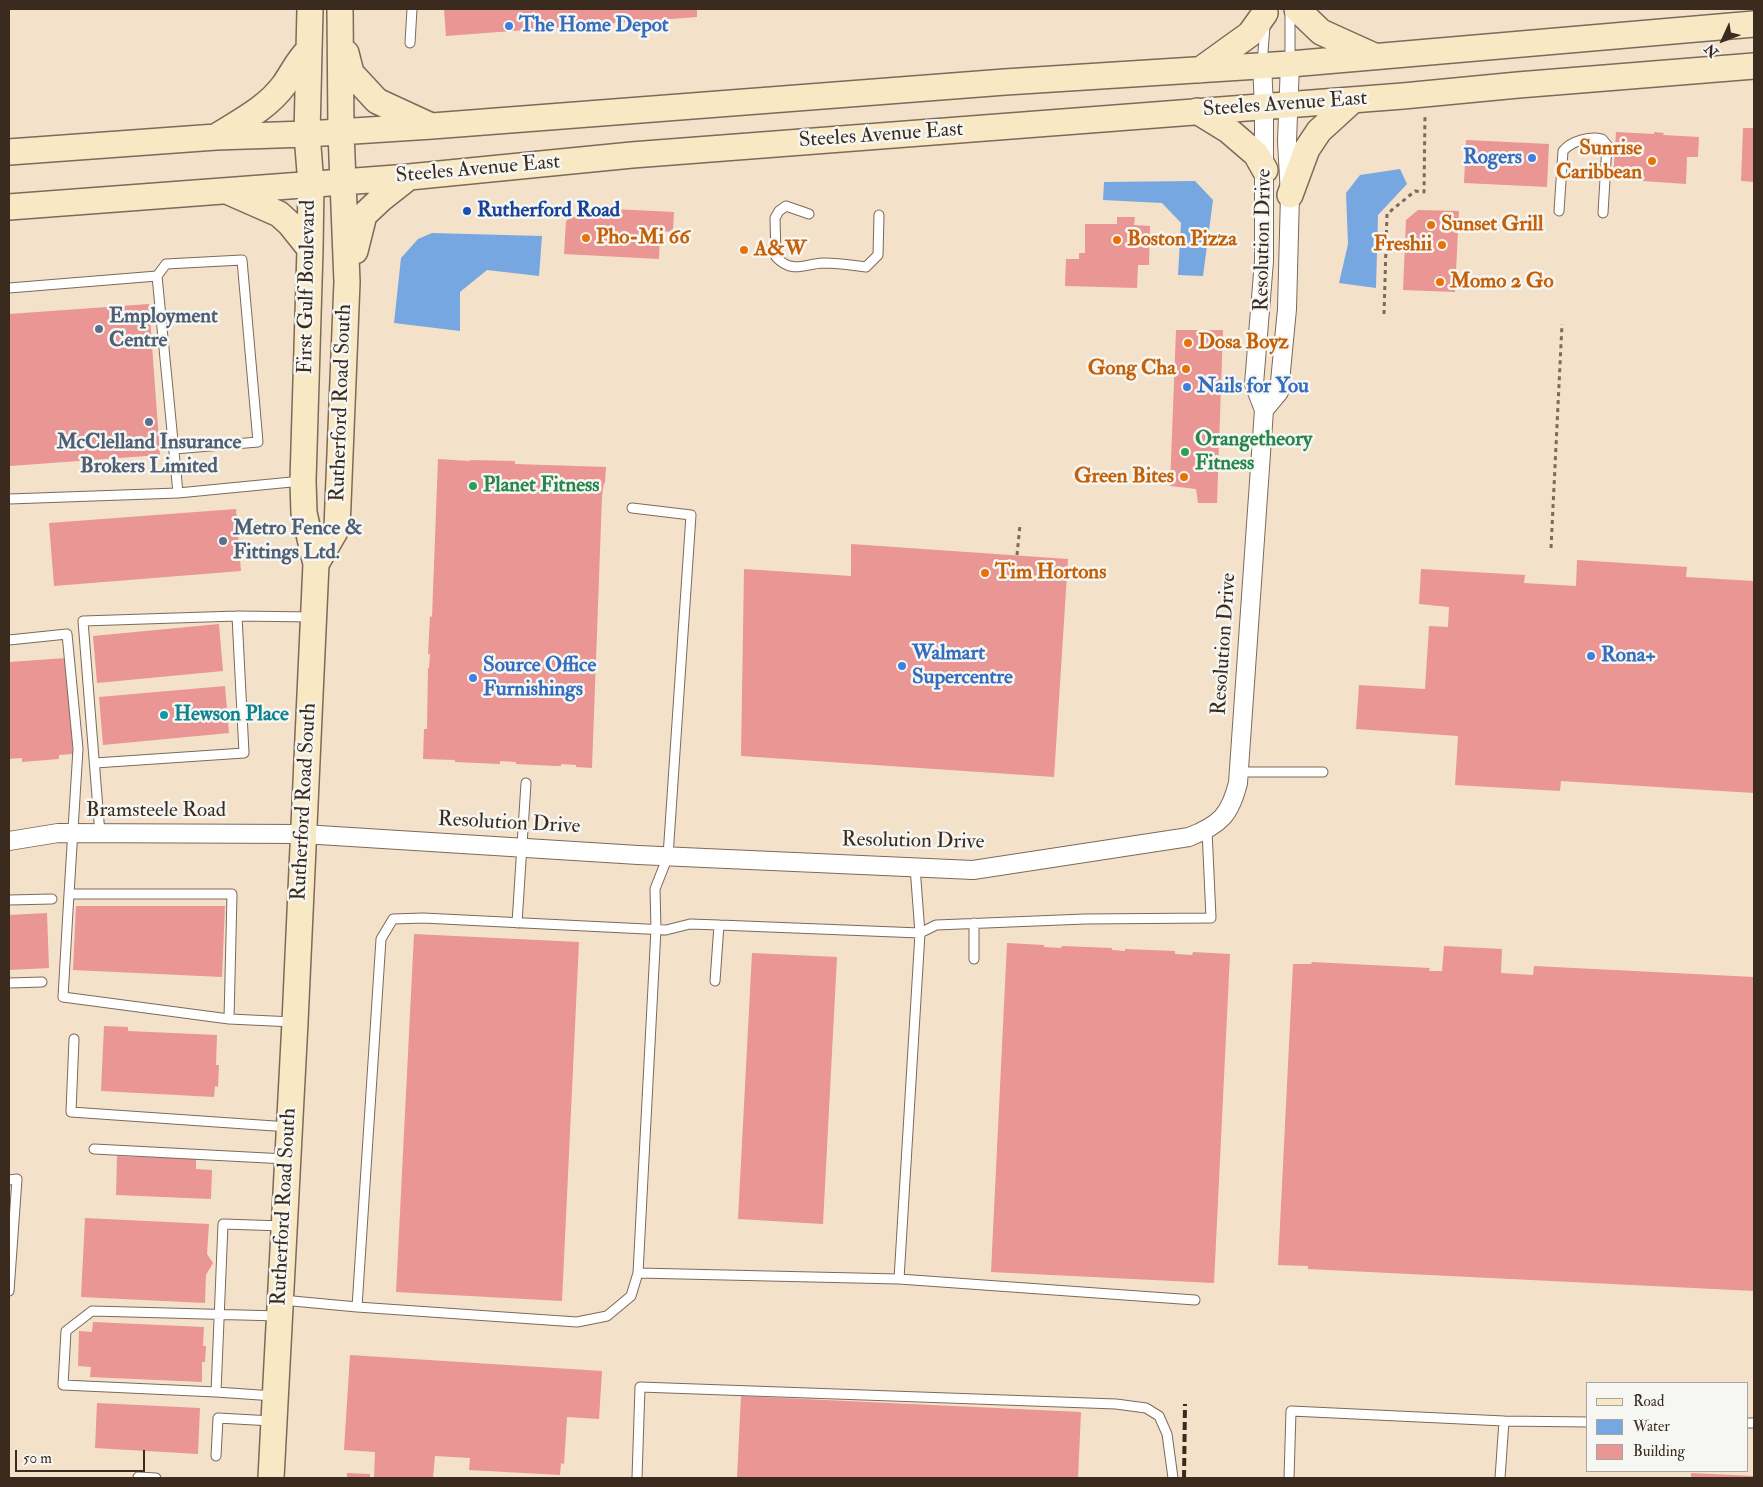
<!DOCTYPE html>
<style>
body{margin:0}
#map{position:relative;width:1763px;height:1487px;overflow:hidden;background:#f4e1ca;font-family:"IM FELL Double Pica",serif}
canvas{display:block}
.frame{position:absolute;inset:0;border:10px solid #3b2a1e;pointer-events:none}
.legend{position:absolute;left:1586px;top:1382px;width:162px;height:90px;box-sizing:border-box;background:#f6f6f2;border:1px solid #aba49d;margin:0;padding:6px 9px;list-style:none;font-size:15px;color:#3b2a1e}
.legend li{display:flex;align-items:center;gap:10px;height:25px}
.legend b{width:25px;border:1px solid #aba49d}
.north{position:absolute;left:1698px;top:15px;width:50px;height:50px;-webkit-text-stroke:4px #f6f6f2;paint-order:stroke;rotate:227deg;font-size:14px;font-weight:700;line-height:20px;text-align:center;color:#3b2a1e}
.north::after{content:'';display:block;margin:auto;width:18px;height:22px;background:#3b2a1e;clip-path:polygon(50% 0,100% 100%,50% 72%,0 100%)}
.scale{position:absolute;left:15px;top:1450px;width:130px;height:22px;box-sizing:border-box;border:2px solid #3b2a1e;border-top:0;padding-left:6px;font-size:15px;line-height:18px;white-space:nowrap;color:#3b2a1e;-webkit-text-stroke:4px #f6f6f2;paint-order:stroke}
</style>
<div id="map">
<canvas width="1763" height="1487"></canvas>
<div class="frame"></div>
<ul class="legend">
<li><b style="height:6px;background:#f8e8c3"></b>Road</li>
<li><b style="height:14px;background:#76a7e1"></b>Water</li>
<li><b style="height:14px;background:#e99694"></b>Building</li>
</ul>
<div class="north">N</div>
<div class="scale">50 m</div>
</div>
<script>
const ctx = document.querySelector('canvas').getContext('2d');
ctx.lineJoin = 'round';
function paint(path, color) {
  ctx.fillStyle = color;
  ctx.fill(path, 'evenodd');
}
function trace(path, color, width, dash) {
  ctx.strokeStyle = color;
  ctx.lineWidth = width;
  ctx.lineCap = dash ? 'butt' : 'round';
  ctx.setLineDash(dash || []);
  ctx.stroke(path);
}
function write(font, color, halo, rows, align = 'center') {
  ctx.font = font + ' "IM FELL Double Pica",serif';
  ctx.lineWidth = 5;
  ctx.setLineDash([]);
  ctx.textBaseline = 'middle';
  ctx.strokeStyle = halo;
  ctx.fillStyle = color;
  for (const [text, x, y, turn = 0] of rows) {
    ctx.save();
    ctx.translate(x, y);
    ctx.rotate((+turn || 0) * Math.PI / 180);
    ctx.textAlign = isNaN(turn) ? turn : align;
    if (halo) ctx.strokeText(text, 0, 0);
    ctx.fillText(text, 0, 0);
    ctx.restore();
  }
}
const water = new Path2D(`
 M1400,169l7,15 -29,31 -2,73 -37,-5 9,-39 -2,-51 14,-18z
 M1195,181l18,19 -10,76 -25,-1 3,-52 -19,-20 -59,-3 1,-18z
 M432,233l110,3 -3,40 -52,-6 -27,22v39l-66,-8 7,-65 17,-19z`);
const building = new Path2D(`
 M444,9h253v8l-251,19z
 M1743,128h11v54l-13,-1z
 M1616,132l38,2v-2l10,1 -1,2 36,2 -1,20h-11l-1,27 -73,-5z
 M1466,140l83,4 -2,43 -83,-4z
 M613,209l61,3 -1,20 -13,-1 -1,28 -95,-5 2,-33 13,-10 33,2z
 M1418,210l41,1 -4,81 -52,-2 3,-70z
 M1117,217h18l-1,8 16,1 -1,39h-11l-1,23 -72,-2 1,-27h13v-6h6v-29h32z
 M149,304l11,151 -150,11 -1,-22v-130z
 M1176,330h47l-6,173h-19l-2,-14 -26,-3z
 M438,459l32,2v-1l45,1v3l91,3 -1,16h-1l-2,13 -10,272 -16,-1v-2l-15,-1v2h-5l-40,-2v-2l-16,-1v3l-45,-2v-2l-32,-1 1,-30h3l1,-61h1l1,-14h-2l2,-38 2,1z
 M236,509l5,62 -187,15 -5,-63z
 M851,544l217,15 -14,218 -313,-21 3,-187 107,7z
 M1577,560l110,7 -1,10 68,4v212l-193,-12 -1,10 -105,-6 3,-49 -102,-7 3,-44 66,4 4,-63 19,1 1,-20 -30,-3 2,-35 104,6 -1,8 52,3z
 M219,624l4,47 -126,12 -4,-47z
 M66,658l7,96 -14,1v4l-37,3v-4l-13,1v-97z
 M225,686l4,47 -126,12 -4,-48z
 M76,906h149l-3,71 -149,-7z
 M47,913l2,55 -40,2v-55z
 M414,934l165,8 -17,359 -166,-9z
 M1007,943l37,2v2l17,1 1,-2 50,2v2l13,1v-2l50,2v3l17,1 1,-3 37,2 -16,329 -223,-11z
 M1444,946l58,3 -1,24 32,2 1,-9 220,11v314l-446,-22v-3l-30,-1 15,-301h18l1,-2 118,6 -1,3h13z
 M752,953l85,4 -14,267 -85,-5z
 M104,1026l24,1v4l89,4 -1,30h3l-1,22 -3,-1 -1,11 -113,-6z
 M117,1156l79,3v10l16,1 -1,29 -95,-4z
 M85,1218l124,6 -2,30 6,9 -7,12 -1,28 -124,-6z
 M93,1322l111,5 -1,19h3l-1,16h-3v20l-112,-5 1,-10 -13,-1 1,-35 13,1z
 M350,1355l252,16 -3,48 -32,-2 -3,47 -3,-1 -1,12 -91,-5 1,-12 -35,-2 -2,22h-59l1,-26 -31,-2z
 M741,1396l340,16 -3,66h-341z
 M97,1403l103,5 -2,46 -103,-6z
 M347,1473l23,1v4h-23z
 M1691,1473l63,3v2h-63z`);
const path = new Path2D(`
 M1384,314l3,-100 28,-23 9,1 1,-77
 M1551,548l11,-224
 M1017,555l3,-30`);
const lane = new Path2D(`
 M410,43l2,-34
 M1290,62v-52
 M1262,65l3,-39
 M1559,211l4,-60c8,-10 27,-15 39,-12l5,6 -4,68
 M809,214l-23,-8 -7,5 -4,7 1,39c16,17 28,7 47,6 14,0 29,2 43,4l12,-12 1,-40
 M9,288l148,-12
 M174,449l84,-7 -16,-182 -76,4 -9,12 21,217
 M9,499l169,-6 124,-12
 M632,508l59,7 -23,341 -13,33 1,40 -18,344 261,6 296,21
 M9,640l58,-6 11,115 -9,145
 M95,763l149,-10 -7,-137
 M1238,772h85
 M100,834l-17,-213 154,-5 76,1
 M9,900l43,-1
 M517,923l9,-140
 M974,959v-36
 M715,981l4,-56
 M9,983l33,-1
 M229,1019l3,-125h-163l-6,103 166,22 65,3
 M74,1039l-3,73 218,15
 M94,1149l192,10
 M9,1180l8,-1 -8,112
 M899,1279l21,-346 -5,-66
 M282,1300l75,7 24,-368 12,-20 30,-1 243,12 24,-6 29,1 201,8 16,-8 149,-6 126,-1 -4,-88
 M357,1307l220,15 30,-6 24,-20 7,-23
 M216,1392l-153,-7 3,-54 26,-20 187,5
 M274,1396l-58,-4 7,-168 60,2
 M1504,1421l83,1
 M1747,1423h7
 M216,1456l2,-38 54,3
 M138,1477l18,1
 M637,1478l3,-91 476,17 30,4 13,8 8,18 6,44
 M1289,1478l2,-67 213,10 -4,57`);
const street = new Path2D(`
 M1264,410l15,-18 8,-83 3,-114 -3,-54 3,-77
 M9,841l49,-8 245,1 335,21 335,15 216,-33c31,-12 41,-22 49,-54l26,-373 -10,-26 10,-123v-155l-2,-41`);
const secondary = new Path2D(`
 M310,9l-3,125 4,51 -1,64 -7,232 1,32 12,51
 M1297,9l24,23 53,24
 M346,53l5,20 26,28 52,24
 M1200,70l50,-36 15,-21
 M1197,111l31,19 28,24 9,16
 M217,136c24,-15 50,-28 67,-51 8,-11 14,-25 24,-34
 M9,152l207,-15 91,-3 125,-8 573,-44 285,-18 464,-40
 M229,192l50,22 11,10 20,25
 M1290,195l17,-46 12,-18 34,-31
 M9,207l400,-30 223,-22 771,-59 115,-11 236,-19
 M355,251l9,-36 17,-16 28,-22
 M271,1478l24,-456 21,-458 21,-36 10,-246 -6,-150 -1,-123`);
const rail = new Path2D(`
 M1184,1478l1,-74`);
const markers = [
 [509,26,5,"#3f7fe0"],
 [1532,158,5,"#3f7fe0"],
 [1652,161,5,"#e8710a"],
 [467,211,5,"#1a4fb4"],
 [1431,225,5,"#e8710a"],
 [586,238,5,"#e8710a"],
 [1117,240,5,"#e8710a"],
 [1442,245,5,"#e8710a"],
 [744,250,5,"#e8710a"],
 [1440,282,5,"#e8710a"],
 [99,329,5,"#5c6f8a"],
 [1188,343,5,"#e8710a"],
 [1186,369,5,"#e8710a"],
 [1187,387,5,"#3f7fe0"],
 [149,422,5,"#5c6f8a"],
 [1185,452,5,"#2e9e5b"],
 [1184,477,5,"#e8710a"],
 [473,486,5,"#2e9e5b"],
 [223,541,5,"#5c6f8a"],
 [985,573,5,"#e8710a"],
 [1591,656,5,"#3f7fe0"],
 [902,666,5,"#3f7fe0"],
 [473,678,5,"#3f7fe0"],
 [164,715,5,"#0f9aa8"]
];
const shopNames = [
 ["The Home Depot",519,26],
 ["Rogers",1522,158,"right"],
 ["Nails for You",1197,387],
 ["Walmart",912,654],
 ["Supercentre",912,678],
 ["Rona+",1601,656],
 ["Source Office",483,666],
 ["Furnishings",483,690]
];
const streetNames = [
 ["Steeles Avenue East",1285,105,-4],
 ["Steeles Avenue East",881,136,-4],
 ["Steeles Avenue East",478,170,-5],
 ["Resolution Drive",1264,240,-89],
 ["First Gulf Boulevard",308,287,-89],
 ["Rutherford Road South",342,403,-88],
 ["Resolution Drive",1225,644,-86],
 ["Rutherford Road South",305,802,-87],
 ["Bramsteele Road",156,811],
 ["Resolution Drive",509,824,3],
 ["Resolution Drive",913,842,1],
 ["Rutherford Road South",285,1207,-87]
];
const foodNames = [
 ["Sunrise",1642,149,"right"],
 ["Caribbean",1642,173,"right"],
 ["Sunset Grill",1441,225],
 ["Pho-Mi 66",596,238],
 ["Boston Pizza",1127,240],
 ["Freshii",1432,245,"right"],
 ["A&W",754,250],
 ["Momo 2 Go",1450,282],
 ["Dosa Boyz",1198,343],
 ["Gong Cha",1176,369,"right"],
 ["Green Bites",1174,477,"right"],
 ["Tim Hortons",995,573]
];
const transitNames = [
 ["Rutherford Road",477,211]
];
const serviceNames = [
 ["Employment",109,317],
 ["Centre",109,341],
 ["McClelland Insurance",149,443,"center"],
 ["Brokers Limited",149,467,"center"],
 ["Metro Fence &",233,529],
 ["Fittings Ltd.",233,553]
];
const leisureNames = [
 ["Orangetheory",1195,440],
 ["Fitness",1195,464],
 ["Planet Fitness",483,486]
];
const cultureNames = [
 ["Hewson Place",174,715]
];
paint(water, '#76a7e1');
paint(building, '#e99694');
trace(lane, '#7c6a5a', 11);
trace(street, '#7c6a5a', 20);
trace(secondary, '#7c6a5a', 28);
trace(path, '#7c6a5a', 3, [4, 4]);
trace(lane, '#fff', 9);
trace(street, '#fff', 18);
trace(secondary, '#f8e8c3', 25);
trace(rail, '#3b2a1e', 4, [8, 4]);
for (const [x, y, r, color] of markers) {
  const dot = new Path2D();
  dot.arc(x, y, r, 0, 2 * Math.PI);
  ctx.fillStyle = color;
  ctx.fill(dot);
  trace(dot, '#f6f6f2', 2);
}
write('bold 21px', '#366cbe', '#f6f6f2', shopNames, 'left');
write('21px', '#3b2a1e', '#f6f6f2', streetNames);
write('bold 21px', '#c56008', '#f6f6f2', foodNames, 'left');
write('bold 21px', '#164399', '#f6f6f2', transitNames, 'left');
write('bold 21px', '#4e5e75', '#f6f6f2', serviceNames, 'left');
write('bold 21px', '#27864d', '#f6f6f2', leisureNames, 'left');
write('bold 21px', '#0d838f', '#f6f6f2', cultureNames, 'left');
</script>
